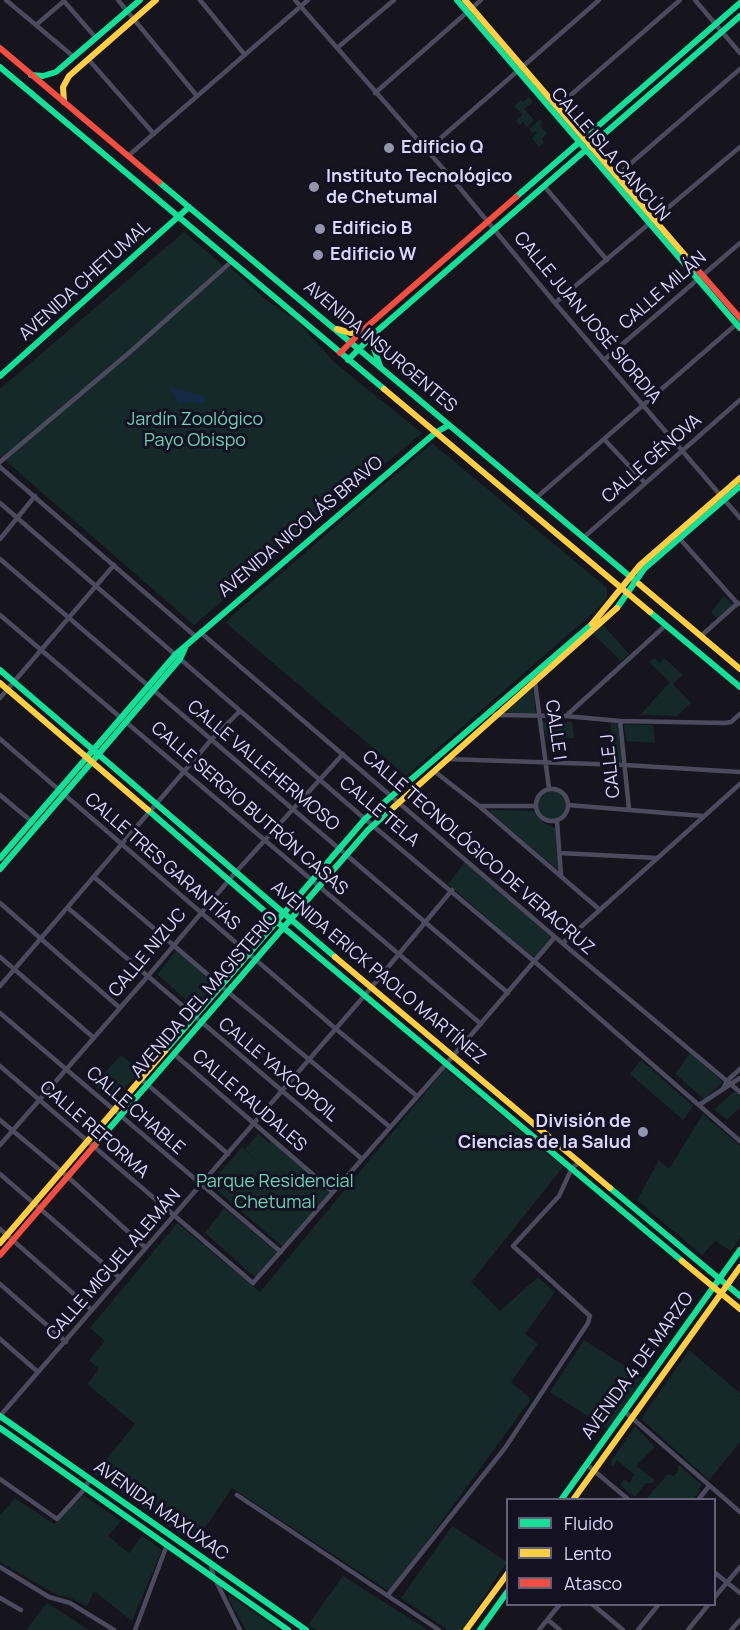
<!DOCTYPE html>
<meta charset="utf-8">
<style>
body{margin:0}
#map{position:relative;width:740px;height:1630px;overflow:hidden;background:#16151e;font-family:Manrope,sans-serif}
canvas{display:block}
.legend{position:absolute;left:506px;top:1498px;width:210px;height:108px;box-sizing:border-box;background:#131122;border:2px solid #636178;margin:0;padding:8px 10px;list-style:none;font-size:18px;color:#dad8fa}
.legend li{display:flex;align-items:center;gap:12px;height:30px}
.legend b{width:30px;border:2px solid #636178}
</style>
<div id="map">
<canvas width="740" height="1630"></canvas>
<ul class="legend">
<li><b style="height:8px;background:#16e098"></b>Fluido</li>
<li><b style="height:8px;background:#ffcf43"></b>Lento</li>
<li><b style="height:8px;background:#f24e42"></b>Atasco</li>
</ul>
</div>
<script>
const ctx = document.querySelector('canvas').getContext('2d');
ctx.lineJoin = 'round';
function paint(path, color) {
  ctx.fillStyle = color;
  ctx.fill(path, 'evenodd');
}
function trace(path, color, width, dash) {
  ctx.strokeStyle = color;
  ctx.lineWidth = width;
  ctx.lineCap = dash ? 'butt' : 'round';
  ctx.setLineDash(dash || []);
  ctx.stroke(path);
}
function write(font, color, halo, rows, align = 'center') {
  ctx.font = font + ' Manrope,sans-serif';
  ctx.lineWidth = 6;
  ctx.setLineDash([]);
  ctx.textBaseline = 'middle';
  ctx.strokeStyle = halo;
  ctx.fillStyle = color;
  for (const [text, x, y, turn = 0] of rows) {
    ctx.save();
    ctx.translate(x, y);
    ctx.rotate((+turn || 0) * Math.PI / 180);
    ctx.textAlign = isNaN(turn) ? turn : align;
    if (halo) ctx.strokeText(text, 0, 0);
    ctx.fillText(text, 0, 0);
    ctx.restore();
  }
}
const green = new Path2D(`
 M529,97l4,5 -9,7 10,11 -7,7 -4,-5 -4,3 -3,-4 6,-6 -8,-9 7,-6 2,2z
 M540,119l3,4 -3,3 7,7 -5,6 2,4 -5,4 -7,-9 5,-5 -2,-2 -3,2 -3,-4z
 M184,232l43,37 3,-2 36,33 31,21 38,42 87,70 -228,192 -194,-169v-67z
 M432,443l175,145v9l-5,8 -196,171 -181,-154z
 M724,596l10,10 -16,13 -7,-7z
 M603,625l26,29 -8,7 -28,-27z
 M654,658l6,5 4,-5 19,17 -10,9 18,19 -14,13 -37,-1 30,-33 -21,-20z
 M533,687l3,28h-35z
 M541,722h31l2,16 -26,1z
 M611,723h6l6,39 -13,-1z
 M624,724l29,1 2,18 -29,-2z
 M537 805a15 15 0 1 1 30 0a15 15 0 1 1-30 0Z
 M491,810l44,1 10,13 10,4 4,43 -69,-59z
 M465,862l87,76 -17,21 -87,-75z
 M177,950l40,34 -22,24 -38,-34z
 M690,1053l33,29 -19,17 -29,-25z
 M121,1055l19,16 -27,31 -19,-17z
 M641,1060l52,46 -10,14 -53,-46z
 M445,1069l118,98 -92,115 29,29 38,-34 17,15 -30,42 13,10 -27,38 20,17 -141,193 -158,-104 -38,56 -100,-70 41,-50 -48,-40 12,-15 -10,-9 16,-19 -15,-13 87,-105 83,69z
 M735,1091l5,4v12l-13,13 -13,-11z
 M703,1114l37,32v92l-9,13 -16,-10 -13,14 -65,-55 22,-40 10,9z
 M258,1134l11,9 3,-3 59,52 -48,55 -73,-63 32,-37 13,13 -10,-11z
 M224,1208l54,45 -22,25 -51,-45z
 M584,1340l60,38 -36,51 -58,-37z
 M689,1350l51,43v49l-31,38 -68,-61z
 M635,1426l20,21 -19,19 19,14 -2,3h-7l-11,14 -15,-12 4,-5 6,3 4,-9 -17,-14 -4,6 -3,-3z
 M678,1464l24,21 -3,4 1,2 -7,8h-47l22,-25 6,2 4,-5z
 M83,1495l38,26 -13,15 21,17 13,-17 20,14 -30,71 -38,-30 -7,15 -21,-10h-7l-59,-34v-47l15,-17 39,26z
 M452,1526l55,36 -45,68h-14l-47,-32z
 M343,1576l85,54h-112l-8,-5z
 M229,1595l50,35h-33l-17,-30z
 M47,1603l42,27h-63z`);
const water = new Path2D(`
 M172,387l34,10v5l-6,2c-10,-4 -11,-2 -21,0l-9,-15z`);
const street = new Path2D(`
 M6,0l68,57
 M63,0l33,38
 M118,0l79,96
 M200,0l45,55
 M295,0l159,181 101,122 185,215
 M695,0l45,53
 M36,25l28,-24
 M337,48l57,-48
 M88,59l66,75
 M375,93l106,-93
 M557,107l123,-107
 M427,150l172,-150
 M128,156l180,-156
 M615,177l125,-108
 M544,186l63,74
 M555,303l185,-156
 M604,360l136,-117
 M604,439l41,44
 M0,462l130,-110 101,-90
 M0,467l195,169
 M536,498l204,-177
 M0,503l365,316 170,143 205,179
 M583,538l157,-138
 M0,539l35,-43
 M680,539l58,65
 M0,559l508,434
 M0,615l481,409
 M200,632l355,305 185,155
 M701,636l37,-33
 M531,677l4,5 14,106
 M0,698l114,-133
 M491,711l5,4 69,1 55,5 105,2 6,-1 9,-8
 M566,716l100,-91
 M620,721l9,88
 M0,739l336,290 81,67
 M446,759l179,6 115,7
 M434,771l45,35 121,104
 M536 805a16 16 0 1 1 32 0a16 16 0 1 1-32 0Z
 M0,795l37,31
 M568,805l135,11
 M479,806h56
 M557,821l4,54
 M560,853l97,5
 M94,877l134,115 162,135
 M0,903l120,105
 M68,908l294,251
 M563,943l177,-159
 M0,957l94,81
 M0,986l211,-246 29,-29
 M0,1013l281,239
 M174,1054l159,138
 M0,1066l253,217 200,-227 102,-119
 M141,1079l87,75
 M722,1090l5,-9 13,-12
 M699,1105l41,-27
 M0,1120l68,57 78,71
 M0,1145l148,-169 87,-103 108,-119
 M0,1174l120,104
 M0,1229l92,81
 M0,1284l66,58
 M0,1339l38,33
 M624,1411l116,101
 M0,1416l365,-421 87,-105
 M586,1464l43,36
 M0,1479l57,40 25,-27 8,-13
 M237,1495l202,135
 M698,1500l11,-14
 M210,1563l4,14 26,53
 M0,1567l49,30 21,6 44,27
 M714,1572l26,21
 M388,1595l117,-147 83,-125 2,-7 -77,-70 46,-50 13,-28 8,-6
 M0,1598l21,12
 M714,1598l26,-31
 M592,1604l31,26
 M548,1620l12,10
 M135,1630l32,-85
 M539,1630l21,-26
 M638,1630l21,-26
 M688,1630l21,-26
 M731,1630l9,-10`);
const fast = new Path2D(`
 M457,0l283,328
 M0,67l384,322
 M31,75l12,1 13,-4 84,-72
 M159,182l480,402
 M516,197l224,-194
 M376,332l-3,14 7,20
 M348,360l28,-28 364,-316
 M0,376l189,-169
 M617,608l27,-39 96,-83
 M650,612l90,75
 M0,670l335,287
 M148,810l136,118 398,333
 M0,858l176,-204 259,-221 14,-8
 M0,869l180,-210 5,-11
 M165,1051l200,-232 227,-195
 M95,1145l273,-315 26,-23
 M610,1188l130,108
 M0,1416l306,214
 M0,1428l288,202
 M561,1500l179,-250
 M480,1630l28,-39`);
const slow = new Path2D(`
 M465,0l224,260
 M64,102l-1,-15 6,-11 87,-76
 M337,329l14,4 12,-3
 M384,389l266,223
 M639,584l101,85
 M592,624l48,-59 100,-87
 M0,683l148,127
 M394,807l223,-199
 M335,957l275,231
 M0,1243l165,-192
 M682,1261l58,48
 M573,1500l167,-233
 M466,1630l42,-57`);
const jam = new Path2D(`
 M0,48l159,134
 M689,260l51,58
 M340,353l23,-23 153,-133
 M0,1255l95,-110`);
const markers = [
 [389,148,6,"#9594ad"],
 [314,187,6,"#9594ad"],
 [320,229,6,"#9594ad"],
 [318,255,6,"#9594ad"],
 [643,1132,6,"#9594ad"]
];
const poiNames = [
 ["Edificio Q",401,148],
 ["Instituto Tecnológico",326,177],
 ["de Chetumal",326,198],
 ["Edificio B",332,229],
 ["Edificio W",330,255],
 ["División de",631,1122,"right"],
 ["Ciencias de la Salud",631,1143,"right"]
];
const streetNames = [
 ["CALLE ISLA CANCÚN",610,155,49],
 ["AVENIDA CHETUMAL",85,281,-42],
 ["CALLE MILÁN",663,291,-41],
 ["CALLE JUAN JOSÉ SIORDIA",587,318,50],
 ["AVENIDA INSURGENTES",380,347,40],
 ["CALLE GÉNOVA",652,459,-41],
 ["AVENIDA NICOLÁS BRAVO",301,527,-40],
 ["CALLE I",555,730,82],
 ["CALLE VALLEHERMOSO",263,766,40],
 ["CALLE J",611,766,-96],
 ["CALLE SERGIO BUTRÓN CASAS",249,809,41],
 ["CALLE TELA",379,812,40],
 ["CALLE TECNOLÓGICO DE VERACRUZ",478,853,41],
 ["CALLE TRES GARANTÍAS",162,862,41],
 ["CALLE NIZUC",148,953,-50],
 ["AVENIDA ERICK PAOLO MARTÍNEZ",378,973,40],
 ["AVENIDA DEL MAGISTERIO",205,995,-49],
 ["CALLE YAXCOPOIL",278,1070,40],
 ["CALLE RAUDALES",249,1101,41],
 ["CALLE CHABLE",135,1111,41],
 ["CALLE REFORMA",94,1130,41],
 ["CALLE MIGUEL ALEMÁN",114,1265,-49],
 ["AVENIDA 4 DE MARZO",638,1366,-54],
 ["AVENIDA MAXUXAC",161,1511,35]
];
const parkNames = [
 ["Jardín Zoológico",195,420],
 ["Payo Obispo",195,441],
 ["Parque Residencial",275,1182],
 ["Chetumal",275,1203]
];
paint(green, '#152928');
paint(water, '#162943');
trace(street, '#4c4b5e', 4.5);
trace(fast, '#16e098', 6);
trace(slow, '#ffcf43', 6);
trace(jam, '#f24e42', 6);
for (const [x, y, r, color] of markers) {
  const dot = new Path2D();
  dot.arc(x, y, r, 0, 2 * Math.PI);
  ctx.fillStyle = color;
  ctx.fill(dot);
  trace(dot, '#131122', 2);
}
write('bold 18px', '#dad8fa', '#131122', poiNames, 'left');
write('18px', '#dad8fa', '#131122', streetNames);
write('18px', '#6dd1b3', '#131122', parkNames);
</script>
